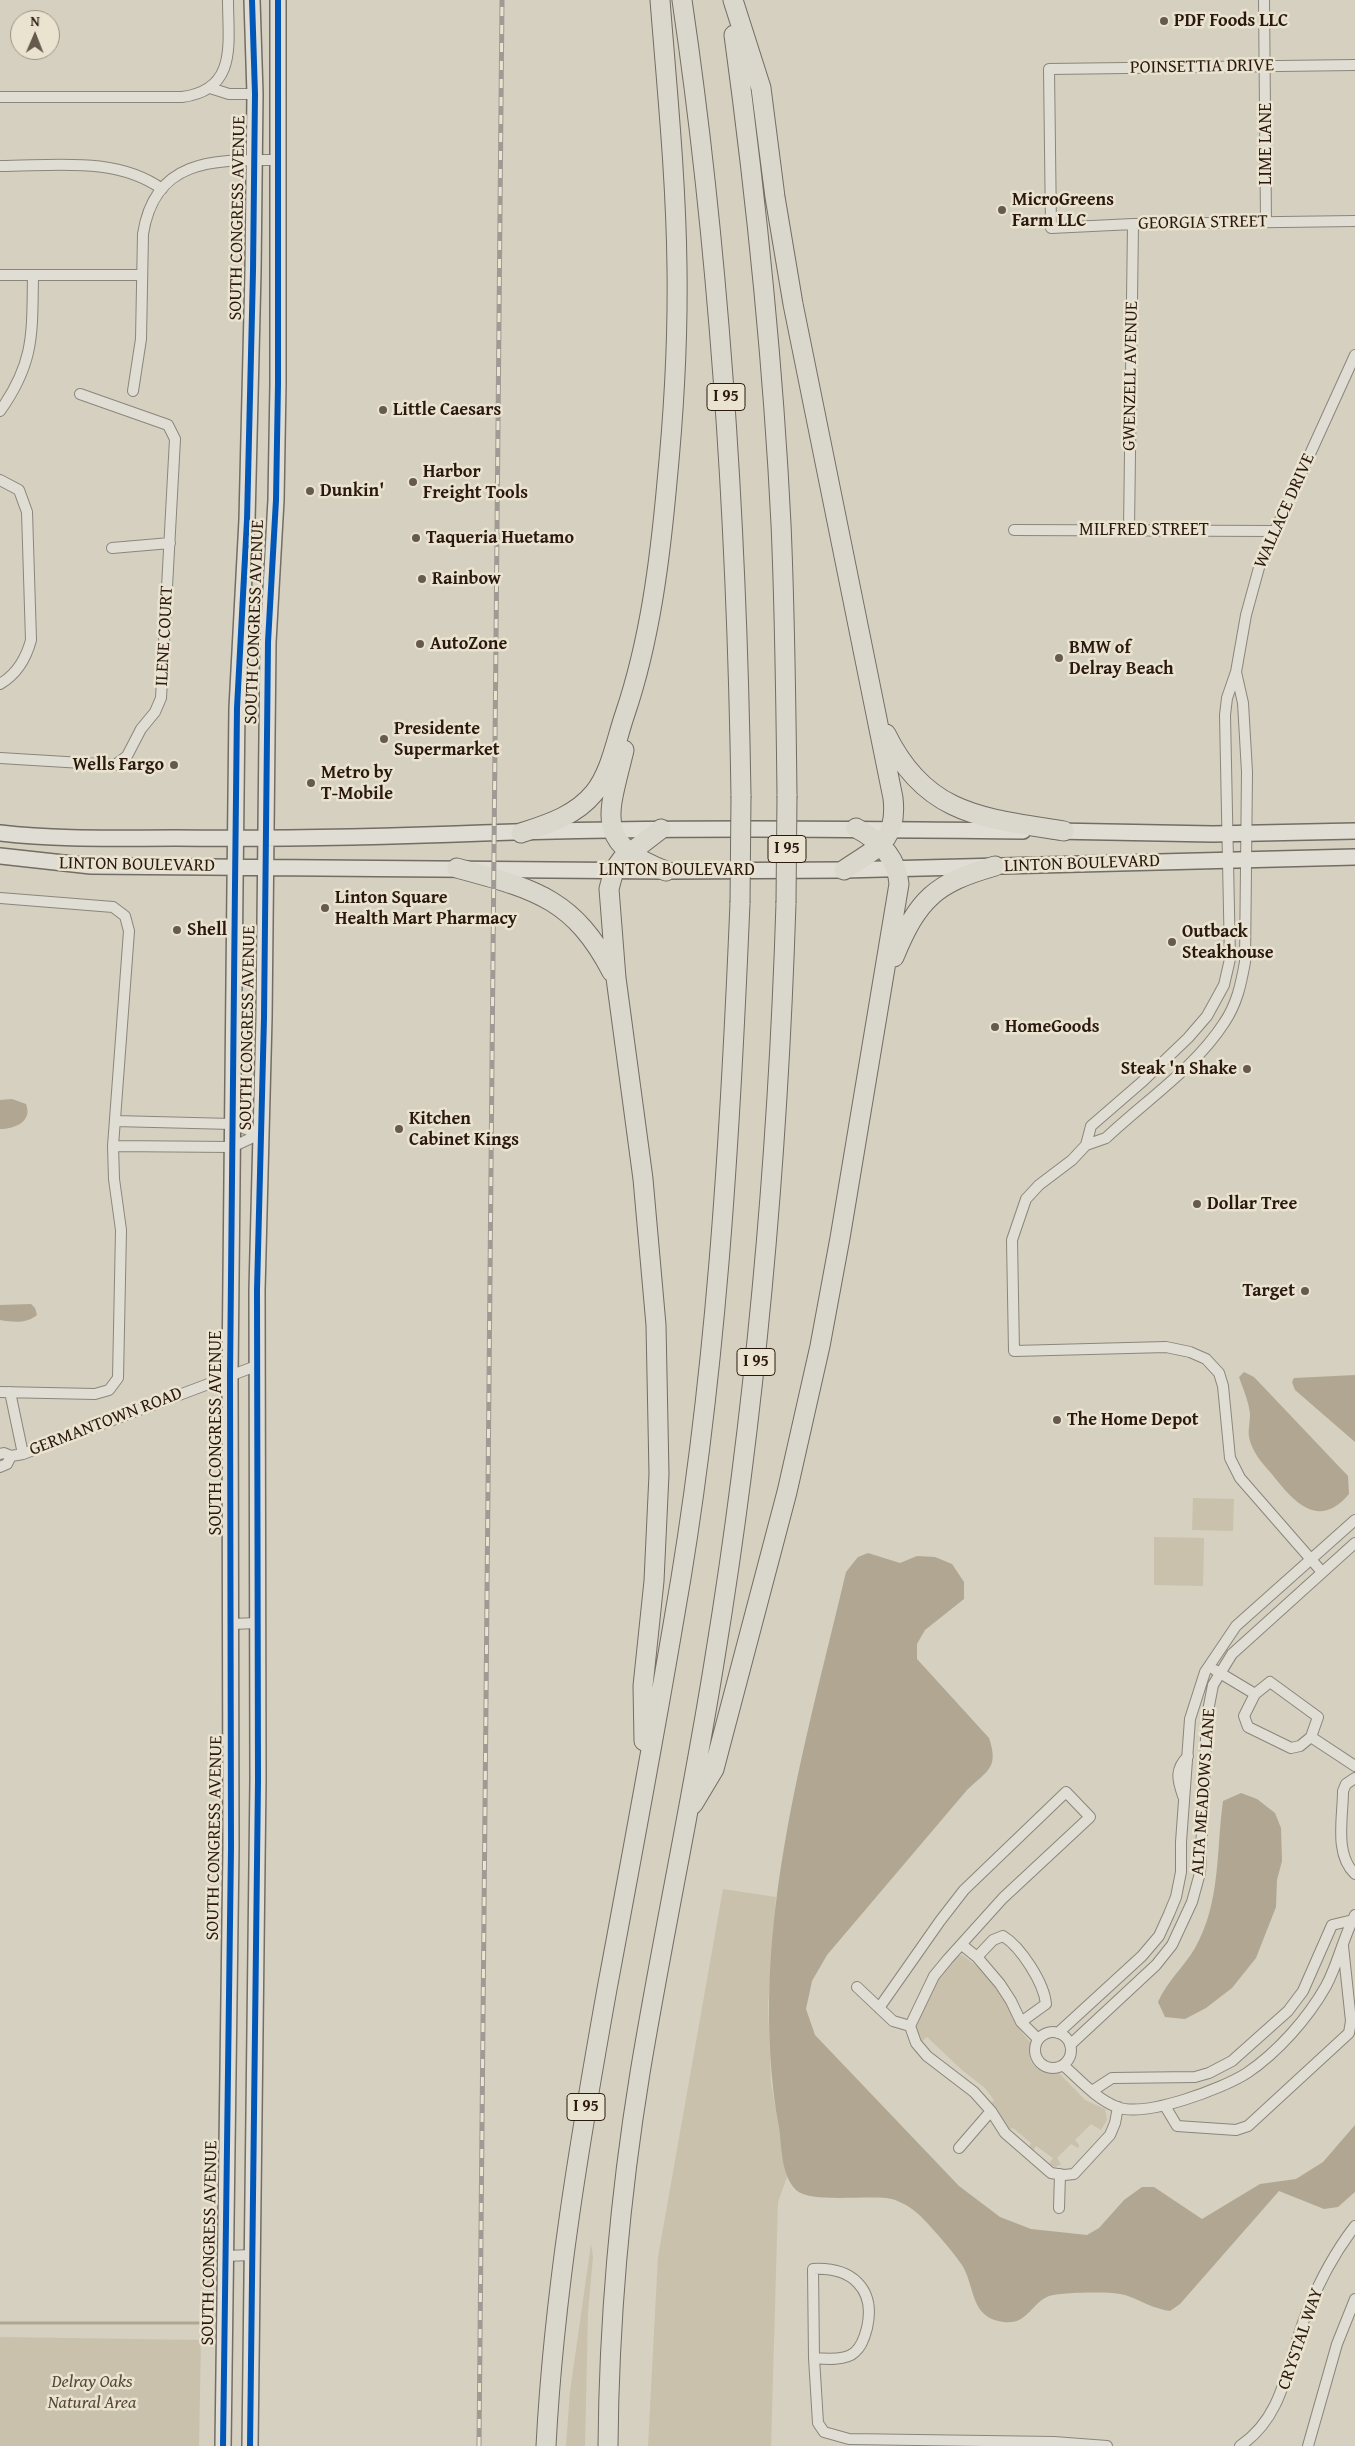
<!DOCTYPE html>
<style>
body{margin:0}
#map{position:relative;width:1355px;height:2446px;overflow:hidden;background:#d5d0bf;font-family:"Gentium Book Plus",serif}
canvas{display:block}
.north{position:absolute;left:10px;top:10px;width:50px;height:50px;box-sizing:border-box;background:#eae3d0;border:1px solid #9e9283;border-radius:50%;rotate:1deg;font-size:14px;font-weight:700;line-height:20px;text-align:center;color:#2b1910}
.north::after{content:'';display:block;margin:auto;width:18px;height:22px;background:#66594d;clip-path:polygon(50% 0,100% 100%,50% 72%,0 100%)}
</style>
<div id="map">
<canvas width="1355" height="2446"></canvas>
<div class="north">N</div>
</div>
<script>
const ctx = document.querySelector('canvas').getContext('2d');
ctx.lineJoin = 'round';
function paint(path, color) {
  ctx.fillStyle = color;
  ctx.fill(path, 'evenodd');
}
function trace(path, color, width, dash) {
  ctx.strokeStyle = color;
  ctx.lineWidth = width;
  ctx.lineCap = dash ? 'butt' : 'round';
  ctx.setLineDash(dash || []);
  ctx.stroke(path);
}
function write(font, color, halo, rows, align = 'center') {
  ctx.font = font + ' "Gentium Book Plus",serif';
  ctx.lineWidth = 5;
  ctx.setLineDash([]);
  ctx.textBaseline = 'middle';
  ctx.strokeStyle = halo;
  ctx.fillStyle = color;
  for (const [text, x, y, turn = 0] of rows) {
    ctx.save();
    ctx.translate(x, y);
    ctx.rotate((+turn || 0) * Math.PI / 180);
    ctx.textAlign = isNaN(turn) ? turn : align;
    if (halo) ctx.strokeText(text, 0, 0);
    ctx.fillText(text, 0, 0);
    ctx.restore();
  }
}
const green = new Path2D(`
 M1193,1498l41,1 -1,32 -41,-1z
 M1154,1537l50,1 -1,48 -49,-1z
 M723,1889l53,8 -8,109 3,76 16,95 -9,25 -7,244h-123l10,-189z
 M962,1955c15,10 29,24 39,40 10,16 15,33 29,47 1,5 -1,12 0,17 5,12 18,15 29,14l26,27 20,9 2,11 -6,10 -10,-6 -16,16 4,5 -1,3 -7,-4 -14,14 4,6 -5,3 -8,-2 5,-7 -17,-12 -4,6 -4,-3 3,-6 -18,-15 -6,2 -17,-25 4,-5 -9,-12 -23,-18 -35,-33 -6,5 -6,-15 2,-10 25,-47 14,-13z
 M591,2244l2,13 -5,55 -3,134h-19l4,-54z
 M0,2337l201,3 -2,106h-199z`);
const water = new Path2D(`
 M12,1099l14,5c7,18 -12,25 -26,25v-29z
 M31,1304l4,4 2,7c-11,9 -24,7 -37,5v-15z
 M1244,1372l10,5 94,99 1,18c-31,37 -56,7 -78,-21 -9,-10 -19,-21 -22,-36 -1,-7 1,-15 1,-23 -1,-12 -7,-25 -11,-37z
 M1355,1375v67l-60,-52 -3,-8 2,-4z
 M868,1553l32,10 17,-7 18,1 17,7 12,18v17l-39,31 -8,14v15l72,79c10,30 -1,32 -22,52l-140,165 -15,26 -6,28 9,26 144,151 41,31 31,12 56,6 12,-7 25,-28 18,-13h12l48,32 58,-35 36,-5 27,-17 32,-37v67l-17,15 -14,2 -45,-18 -99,113 -10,7c-16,-2 -30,-11 -45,-16 -11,-4 -65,-3 -76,1 -20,8 -21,32 -51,25 -28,-7 -23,-35 -36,-56 -7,-11 -39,-49 -50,-56 -5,-4 -14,-8 -20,-10 -21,-5 -81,5 -96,-9 -15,-15 -14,-42 -17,-62 -33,-187 24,-374 67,-556l12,-15z
 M1241,1793l16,6 18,14 6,15 1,33 -5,19 -1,27 -20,51 -24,30 -26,20 -21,11 -20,-2 -7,-15c9,-21 26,-35 37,-54 26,-46 21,-97 28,-147z`);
const stream = new Path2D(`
 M0,2323h202`);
const minor = new Path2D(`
 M1264,0l2,222
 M1355,65l-306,4 2,159 82,-4 222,-3
 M210,88l19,6h26
 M0,97h182c56,-7 46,-54 46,-97
 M0,166c54,0 116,-10 162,23
 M0,275h142
 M133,391l8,-52 2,-105c12,-78 75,-74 137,-74
 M0,411c35,-49 32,-78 33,-136
 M0,480l19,10 8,22 4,128c-5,19 -14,34 -31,44
 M1129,529l4,-305
 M1014,530l261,1
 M112,548l58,-5
 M1236,672l7,31 4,69 -2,190c-4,22 -8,42 -21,61 -29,45 -79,78 -118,115l-20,7 -14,15 -33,25 -13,14 -14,41 2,111 152,-4 24,5 16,7 13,14 4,13 7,72 10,20 82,94
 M0,758l115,7 12,-9 14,-27 14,-17 6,-14 14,-259 -7,-14 -88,-31
 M0,898l113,9 12,9 4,15 -16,215 1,33 7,51 -3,148 -9,12 -14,4 -95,-2
 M115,1121l117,3 28,10
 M1086,1145l5,-19 52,-45 45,-43 19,-22 17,-31 6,-26 -5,-244 2,-17 9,-26 10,-57 14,-51 95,-209
 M113,1146l119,1 28,-13
 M10,1392l13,62
 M0,1454l4,-1 7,3 12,-2 233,-88
 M0,1467l7,-3 4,-8
 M232,1624l25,-1
 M1215,1670l40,24
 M1311,1737l7,-20 -48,-35 -15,12 -11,22 4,11 43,21 9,-2 11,-9 44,29
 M1355,1778l-9,6 -3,7c0,27 -9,63 12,83
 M1183,1796c-6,-17 -8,-27 5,-40
 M962,1945l15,12 23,27 11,17 10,21 17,17
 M977,1957l16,-17 10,-4c18,11 41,47 43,68l-25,18
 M857,1987l36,34 17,5
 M879,2008l61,-87 24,-31 102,-98 24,25 -87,81 -55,61 -14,17 -24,50 6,17 11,13 47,36 17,19 14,22 46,40 13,2 10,-1 36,-39 5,-12 3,-16
 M1035 2050a18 18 0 1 1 36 0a18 18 0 1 1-36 0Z
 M1058,2033l84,-77 17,-20 10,-22 7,-17 5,-25v-30l9,-123 15,-47 31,-46 119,-106
 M1070,2045l86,-80 16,-20 20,-43 8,-29 7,-157 6,-31 19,-31 123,-111
 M1063,2065c16,14 33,34 54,42 28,11 105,-18 130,-34 31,-21 61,-55 79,-87 12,-22 17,-48 29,-71
 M1092,2091l20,-13 83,-1 14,-4 23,-12 56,-50 15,-20 29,-66 21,-5
 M1165,2106l12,20 59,4 12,-4 101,-93 2,-12 -8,-75
 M959,2148l32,-37
 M1059,2208l1,-34
 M225,2256l27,-1
 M813,2269c38,-2 63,19 54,59 -2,8 -6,19 -12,24 -9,9 -30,7 -41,6z
 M814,2358l4,65 6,9 25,7 205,3 53,4
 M1240,2446c46,-31 47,-86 67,-134 12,-30 28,-60 48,-86
 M1308,2446l29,-102 18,-45`);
const secondary = new Path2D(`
 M1054,831l159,3 142,-3
 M0,833c58,7 117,5 175,5 103,1 205,-1 308,-5 180,-6 360,-4 540,-2
 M0,856l91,10 575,5 178,-1 511,-13
 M223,2446l8,-599 -1,-472 5,-490 2,-177 10,-188 6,-249 2,-177 -3,-94
 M250,2446l8,-666 -1,-490 7,-272 4,-376 8,-142 2,-116v-384`);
const motorway = new Path2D(`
 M682,0c39,264 55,529 59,796
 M733,0l28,88 14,109 18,107 100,494c5,44 -17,50 -49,72
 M734,35c22,162 39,325 47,489 4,90 5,181 6,272
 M886,734c40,82 98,84 178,97
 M624,750c-15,64 -32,93 42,121
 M521,833c27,-9 54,-17 73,-40 17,-21 22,-53 31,-79 25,-74 35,-154 42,-232 7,-71 11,-143 10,-214 -1,-90 -10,-179 -17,-268
 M457,868c76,21 116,29 155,104
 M894,957c24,-58 41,-74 101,-91
 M644,1741l-1,-55 11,-105 5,-107 -3,-149 -13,-146 -27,-201 -7,-89 5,-19 8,-11 39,-30
 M693,1804l21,-35 73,-277 33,-146 20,-108 59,-354c-2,-26 -20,-44 -43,-56
 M546,2446c8,-154 34,-306 61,-457 23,-123 46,-246 67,-370 42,-236 56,-477 66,-716
 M608,2446c1,-125 12,-250 32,-373 23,-139 53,-277 75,-416 41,-250 63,-501 71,-754`);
const rail = new Path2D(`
 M479,2446l23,-2446`);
const motorwayBridge = new Path2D(`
 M740,903l1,-107
 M786,903l1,-107`);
const cycleway = new Path2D(`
 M223,2446l8,-599 -1,-472 5,-490 2,-177 10,-188 6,-249 2,-177 -3,-94
 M250,2446l8,-666 -1,-490 7,-272 4,-376 8,-142 2,-116v-384`);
const markers = [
 [1164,21,5,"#66594d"],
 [1002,210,5,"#66594d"],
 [383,410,5,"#66594d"],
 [413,482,5,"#66594d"],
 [310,491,5,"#66594d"],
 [416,538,5,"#66594d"],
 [422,579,5,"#66594d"],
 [420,644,5,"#66594d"],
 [1059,658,5,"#66594d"],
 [384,739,5,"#66594d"],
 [174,765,5,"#66594d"],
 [311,783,5,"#66594d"],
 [325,908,5,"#66594d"],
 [177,930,5,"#66594d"],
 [1172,942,5,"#66594d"],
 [995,1027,5,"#66594d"],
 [1247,1069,5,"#66594d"],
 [399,1129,5,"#66594d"],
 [1197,1204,5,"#66594d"],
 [1305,1291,5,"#66594d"],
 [1057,1420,5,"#66594d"]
];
const shields = [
 [726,397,38],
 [787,849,38],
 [756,1362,38],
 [586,2107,38]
];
const shieldNames = [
 ["I 95",726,397],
 ["I 95",787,849],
 ["I 95",756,1362],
 ["I 95",586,2107]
];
const poiNames = [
 ["PDF Foods LLC",1174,21],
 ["MicroGreens",1012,200],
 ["Farm LLC",1012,221],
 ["Little Caesars",393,410],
 ["Harbor",423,472],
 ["Freight Tools",423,493],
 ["Dunkin'",320,491],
 ["Taqueria Huetamo",426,538],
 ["Rainbow",432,579],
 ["AutoZone",430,644],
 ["BMW of",1069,648],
 ["Delray Beach",1069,669],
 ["Presidente",394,729],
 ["Supermarket",394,750],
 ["Wells Fargo",164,765,"right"],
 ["Metro by",321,773],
 ["T-Mobile",321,794],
 ["Linton Square",335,898],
 ["Health Mart Pharmacy",335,919],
 ["Shell",187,930],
 ["Outback",1182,932],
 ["Steakhouse",1182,953],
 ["HomeGoods",1005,1027],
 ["Steak 'n Shake",1237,1069,"right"],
 ["Kitchen",409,1119],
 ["Cabinet Kings",409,1140],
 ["Dollar Tree",1207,1204],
 ["Target",1295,1291,"right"],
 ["The Home Depot",1067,1420]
];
const streetNames = [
 ["POINSETTIA DRIVE",1202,67,-1],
 ["LIME LANE",1266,144,-90],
 ["SOUTH CONGRESS AVENUE",238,218,-89],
 ["GEORGIA STREET",1203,223,-1],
 ["GWENZELL AVENUE",1131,376,-89],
 ["WALLACE DRIVE",1285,511,-66],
 ["MILFRED STREET",1144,530],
 ["SOUTH CONGRESS AVENUE",255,622,-88],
 ["ILENE COURT",165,636,-87],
 ["LINTON BOULEVARD",1082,864,-2],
 ["LINTON BOULEVARD",137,865,1],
 ["LINTON BOULEVARD",677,870],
 ["SOUTH CONGRESS AVENUE",248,1028,-89],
 ["GERMANTOWN ROAD",106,1422,-21],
 ["SOUTH CONGRESS AVENUE",216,1433,-90],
 ["ALTA MEADOWS LANE",1204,1792,-86],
 ["SOUTH CONGRESS AVENUE",215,1838,-89],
 ["SOUTH CONGRESS AVENUE",210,2243,-89],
 ["CRYSTAL WAY",1301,2339,-71]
];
const parkNames = [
 ["Delray Oaks",92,2382],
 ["Natural Area",92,2403]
];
paint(green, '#c9c1ab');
paint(water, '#b1a692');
trace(stream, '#b1a692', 3);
trace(minor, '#8b867b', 12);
trace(secondary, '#736d64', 18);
trace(motorway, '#736d64', 21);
trace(minor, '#e0ddd4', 10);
trace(secondary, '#e0ddd4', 15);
trace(motorway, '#dad7cd', 19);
trace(rail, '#9f9a94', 5);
trace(rail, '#eae3d0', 3, [9]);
trace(motorwayBridge, '#736d64', 21, []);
trace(motorwayBridge, '#dad7cd', 19);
trace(cycleway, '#0057b8', 6);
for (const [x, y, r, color] of markers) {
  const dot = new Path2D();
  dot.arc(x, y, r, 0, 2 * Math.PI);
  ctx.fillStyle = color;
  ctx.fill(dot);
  trace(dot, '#eae3d0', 2);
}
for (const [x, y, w] of shields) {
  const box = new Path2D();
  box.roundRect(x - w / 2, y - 13.5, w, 27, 4);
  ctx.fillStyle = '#eae3d0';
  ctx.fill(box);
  trace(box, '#2b1910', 1);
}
write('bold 16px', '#2b1910', null, shieldNames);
write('bold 18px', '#2b1910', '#eae3d0', poiNames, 'left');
write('18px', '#2b1910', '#eae3d0', streetNames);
write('italic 18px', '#584839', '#eae3d0', parkNames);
</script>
